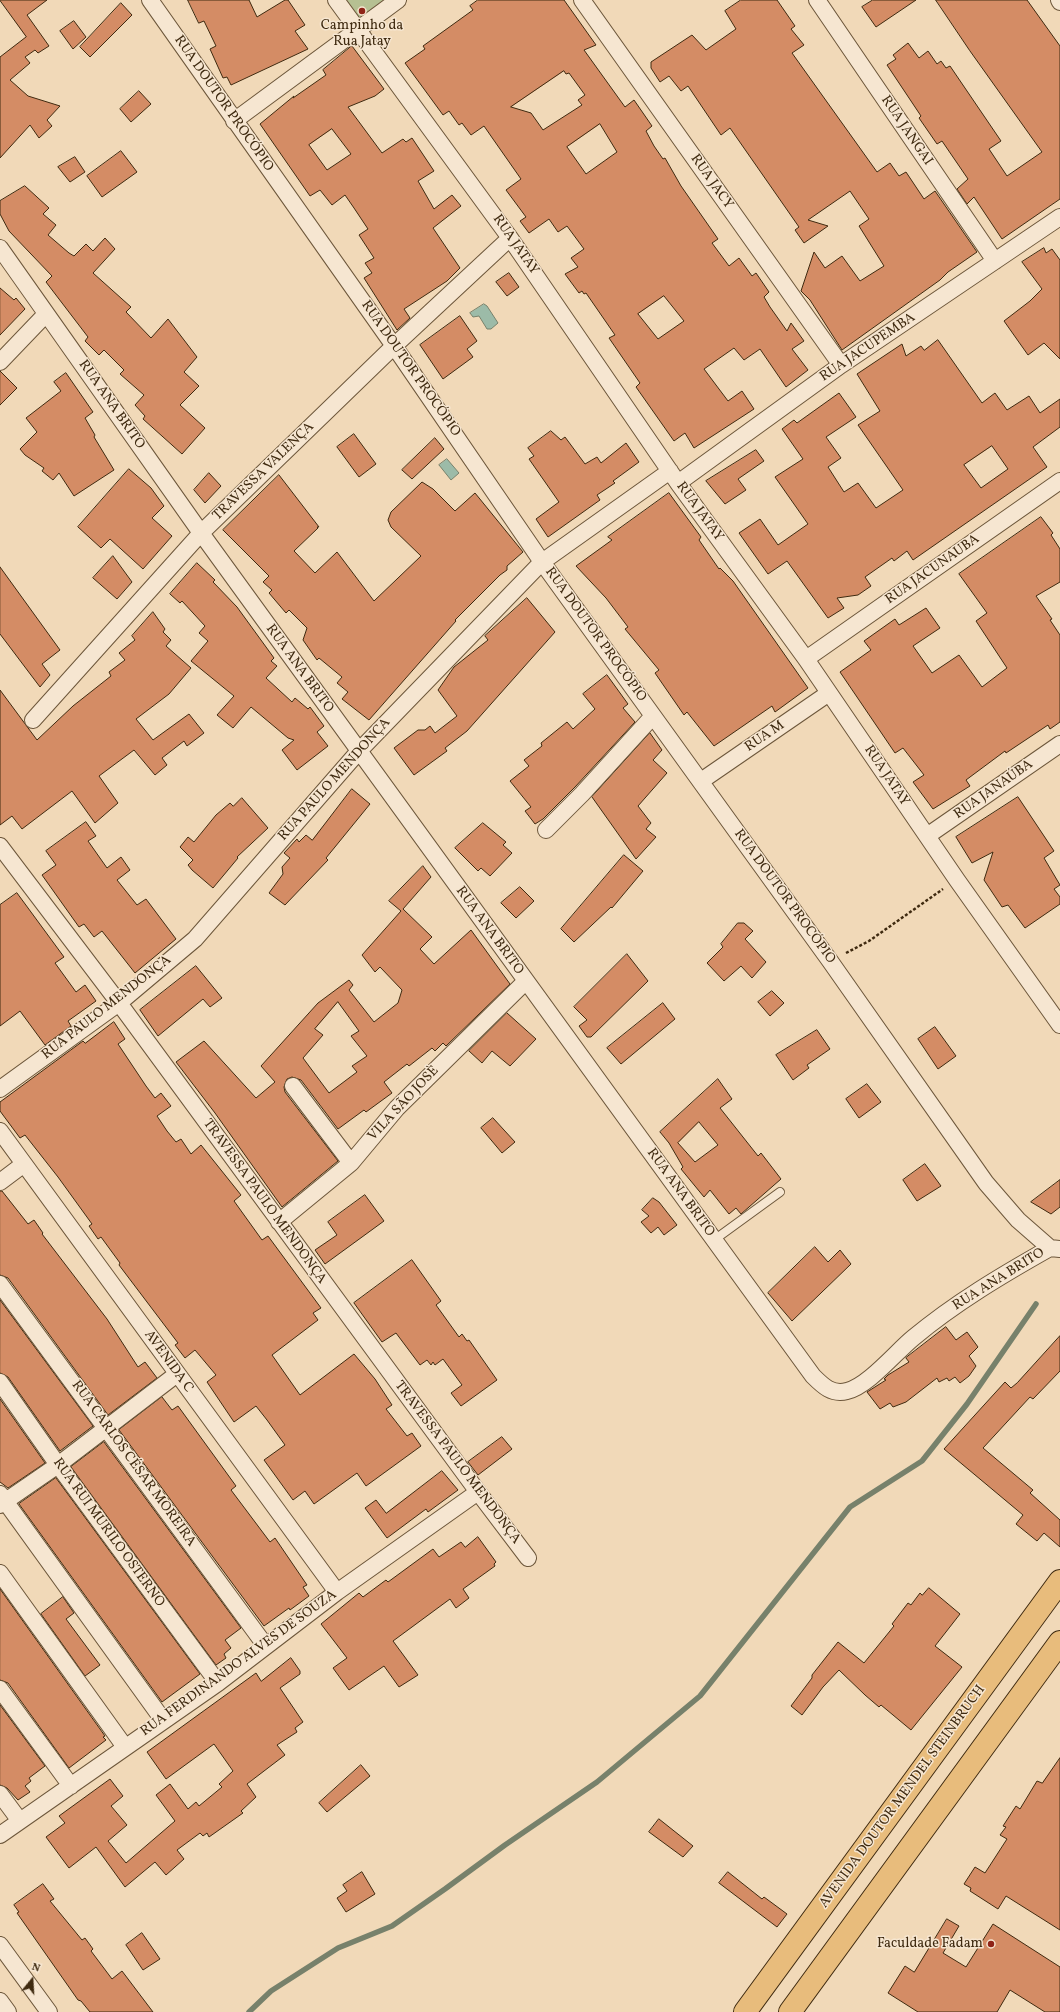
<!DOCTYPE html>
<meta charset="utf-8">
<style>
body{margin:0}
#map{position:relative;width:1060px;height:2012px;overflow:hidden;background:#f1d9b8;font-family:Vollkorn,serif}
canvas{display:block}
.north{position:absolute;left:12px;top:1960px;width:40px;height:40px;-webkit-text-stroke:3px #f6e6d1;paint-order:stroke;rotate:18deg;font-size:11px;font-weight:700;line-height:16px;text-align:center;color:#3f2a10}
.north::after{content:'';display:block;margin:auto;width:14px;height:18px;background:#3f2a10;clip-path:polygon(50% 0,100% 100%,50% 72%,0 100%)}
</style>
<div id="map">
<canvas width="1060" height="2012"></canvas>
<div class="north">N</div>
</div>
<script>
const ctx = document.querySelector('canvas').getContext('2d');
ctx.lineJoin = 'round';
function paint(path, color) {
  ctx.fillStyle = color;
  ctx.fill(path, 'evenodd');
}
function trace(path, color, width, dash) {
  ctx.strokeStyle = color;
  ctx.lineWidth = width;
  ctx.lineCap = dash ? 'butt' : 'round';
  ctx.setLineDash(dash || []);
  ctx.stroke(path);
}
function write(font, color, halo, rows, align = 'center') {
  ctx.font = font + ' Vollkorn,serif';
  ctx.lineWidth = 3;
  ctx.setLineDash([]);
  ctx.textBaseline = 'middle';
  ctx.strokeStyle = halo;
  ctx.fillStyle = color;
  for (const [text, x, y, turn = 0] of rows) {
    ctx.save();
    ctx.translate(x, y);
    ctx.rotate((+turn || 0) * Math.PI / 180);
    ctx.textAlign = isNaN(turn) ? turn : align;
    if (halo) ctx.strokeText(text, 0, 0);
    ctx.fillText(text, 0, 0);
    ctx.restore();
  }
}
const green = new Path2D(`
 M342,0h48l-32,22z`);
const water = new Path2D(`
 M484,304l3,2 11,17 -7,6h-4l-8,-13 -6,1 -3,-4z
 M447,459l12,14 -8,7 -12,-15z`);
const stream = new Path2D(`
 M249,2012l22,-21 67,-43 54,-22 53,-37 60,-44 92,-63 103,-86 150,-189 72,-46 45,-57 69,-100`);
const building = new Path2D(`
 M0,0h47l-20,15 22,31 -11,7 -3,-3 -10,7 5,6 -20,17 18,16 32,10 -13,14 5,6 -13,12 -9,-13 -30,33v-101l26,-20z
 M188,0h61l8,17 28,-17h3l17,25 -10,6 13,18 -77,36 -4,-8 -4,1 -13,-29 6,-3 -12,-25 -5,2z
 M478,0h86l32,45 -12,5 41,57 9,-7 18,26 -6,5 8,15 9,13 2,-1 16,28 37,53 -6,4 17,23 10,-8 13,18 4,-3 13,19 -5,5 6,10 17,24 4,-8 13,18 -12,8 16,21 -22,17 -26,-38 -16,11 -10,-12 -30,21 24,32 14,-10 12,18 -60,39 -9,-15 -11,8 -38,-54 4,-4 -31,-45 6,-3 -29,-42 -2,1 -2,-3 -3,2 -14,-19 13,-7 -7,-9 13,-9 -17,-23 -9,6 -9,-13 -20,14 -9,-12 6,-4 -20,-27 15,-11 -28,-40 -9,-13 -13,9 -9,-12 -3,2 -10,-14 -6,4 -38,-52 20,-14 -2,-3 50,-36 -3,-4zM564,71l2,3 3,-1 16,22 -7,5 4,5 -39,25 -12,-17 -20,-6zM600,124l17,28 -31,22 -19,-27zM664,296l20,25 -26,18 -20,-25z
 M741,0h36l18,26 -4,3 13,16 -12,8 85,119 13,-9 9,13 7,-4 18,27 11,-8 42,61 -29,20 -8,8 -98,70 -32,-50 -9,-9 13,-39 11,16 17,-12 18,25 24,-15 -25,-40 10,-7 -19,-28 -42,29 20,6 -24,17 -9,-13 4,-3 -69,-99 -9,7 -33,-49 -7,5 -12,-15 -9,6 -9,-14v-6l41,-27 14,15 30,-21 -11,-18z
 M873,0h43l-40,27 -14,-20z
 M936,0h91l33,46v153l-58,40 -28,-42 -7,7 -10,-15 11,-10 -26,-38 -5,3 -18,-26 2,-2 -34,-51 9,-6 -3,-4 15,-12 11,15 9,-7 9,13 4,-3 5,7 4,-2 51,75 -12,8 18,27 35,-24 -72,-101z
 M121,3l11,12 -42,42 -10,-10z
 M74,21l12,16 -13,12 -13,-18z
 M352,46l32,43 -9,7 -27,11 34,46 21,-14 3,3 6,-4 22,33 -16,10 16,28 18,-14 9,11 -28,22 27,40 -13,13 -43,28 6,9 -13,12 -33,-52 8,-5 -7,-10 9,-5 -15,-23 9,-6 -14,-21 -9,-13 -13,10 -12,-15 -10,6 -50,-72 34,-28 -1,2 33,-23 -3,-5zM332,129l19,25 -24,16 -18,-25z
 M139,91l12,13 -20,18 -11,-13z
 M121,151l16,21 -35,25 -15,-21z
 M75,157l10,15 -15,10 -12,-15z
 M25,186l24,22 -6,6 13,11 -8,10 21,18 5,3 12,-12 7,7 12,-13 10,11 -22,24 38,34 -5,5 25,26 17,-19 29,38 -13,15 15,14 -19,19 25,23 -23,26 -39,-35 2,-3 -10,-11 9,-10 -24,-21 4,-4 -20,-20 -5,5 -14,-14 3,-4 -42,-55 6,-6 -43,-45 -9,-17v-13z
 M1044,248l2,5 6,-4 8,11v99l-16,-16 -16,12 -24,-34 26,-20 12,-12 -20,-27z
 M509,273l10,14 -12,9 -11,-14z
 M0,288l14,12 2,-2 9,11 -25,26z
 M460,316l17,25 -10,8 6,8 -30,22 -23,-34z
 M938,340l44,63 13,-10 12,17 22,-14 11,17 20,-14v28l-27,20 14,20 -134,93 -6,-9 -13,10 -2,-3 -27,19 6,9 -13,9 -21,3 7,10 -16,10 -41,-57 -19,13 -29,-41 21,-14 18,26 30,-21 -33,-47 28,-18 -21,-30 12,-9 3,3 42,-30 17,24 -30,20 15,21 -13,9 16,25 14,-9 18,25 27,-18 -45,-65 22,-14 -23,-37 45,-30 4,12 15,-10 3,4zM992,446l16,23 -27,19 -17,-23z
 M0,371l17,17 -17,17z
 M66,373l27,39 -8,6 10,17 -1,2 20,33 -40,26 -15,-23 -6,7 -11,-9 2,-3 -19,-13 -5,-6 17,-17 -11,-14 35,-27 -7,-9z
 M551,431l10,9 4,-3 20,27 12,-7 4,6 25,-20 13,19 -26,19 2,2 -18,12 3,5 -52,37 -12,-18 23,-17 -30,-43 5,-3 -6,-8z
 M354,434l22,30 -17,13 -22,-30z
 M435,438l9,11 -32,30 -10,-9z
 M756,450l8,11 -26,18 8,11 -21,14 -19,-23z
 M129,469l22,19 13,18 -12,12 20,18 -29,33 -33,-30 -9,9 -23,-21z
 M209,473l12,13 -16,17 -11,-13z
 M279,475l40,52h-2l1,1 -24,23 21,22 22,-21 37,49 47,-45 -30,-29 -3,-7 3,-8 31,-30 11,7 22,22 20,-18 48,59 -16,14v4l-7,5 -45,45 1,1 -87,99 -27,-21 6,-7 -11,-9 5,-6 -23,-19 -2,2 -14,-20 4,-12 -18,-18 -3,3 -17,-20 3,-3 -9,-8 6,-6 -46,-46z
 M669,493l32,44 -2,3 20,29 1,-1 13,13 75,107 -33,24 -3,-6 -58,40 -27,-34 -3,3 -29,-42 4,-3 -34,-41 3,-2 -22,-29 -30,-32 36,-26 -4,-3z
 M1041,517l12,16 -2,2 9,14v33l-24,14 16,23 -2,1 10,15v87l-10,7 -2,-4 -42,28 -1,-2 -39,29 4,6 -37,23 -20,-27 11,-7 -21,-27 -8,5 -55,-81 31,-22 -7,-9 31,-22 4,6 27,-17 14,20 -27,18 19,27 27,-18 23,32 25,-19 -31,-47 11,-8 -28,-39z
 M113,556l19,26 -15,17 -24,-21z
 M197,563l18,17 -2,2 24,25 37,51 -3,3 6,5 -11,12 26,24 3,-4 13,11 2,-2 14,19 -7,6 11,14 -31,24 -15,-20 12,-10 -6,-2 -37,-31 -18,21 -16,-13 17,-19 -43,-35 17,-20 -9,-8 6,-7 -23,-25 -2,2 -10,-9z
 M0,567l60,83 -18,14 8,11 -10,12 -40,-53z
 M527,598l28,34 -88,99 -22,17 2,3 -33,24 -20,-27 24,-18h7l5,-4 5,7 22,-17 -19,-26 16,-23 34,-27 -3,-4z
 M153,612l12,17 -2,3 8,8 -5,6 25,22 -22,26 -33,25 17,21 36,-26 15,19 -17,13 -3,-5 -22,17 5,7 -12,10 -21,-25 -35,26 19,27 -23,20 -23,-32 -50,38 -10,-13 -12,9v-135l37,50 36,-34 38,-30 -2,-4 16,-12 -6,-7 16,-13 -3,-4z
 M607,675l21,29 -5,4 12,14 -60,65 -32,32 -8,5 -10,-13 6,-4 -21,-26 19,-15 -5,-6 18,-14 -1,-3 26,-21 6,7 22,-20 -12,-15z
 M650,733l12,17 -9,10 14,13 -29,33 13,17 -5,6 10,8 -20,22 -44,-62z
 M352,789l18,15 -44,54 2,2 -43,45 -16,-12 14,-19 -1,-7 8,-9 -6,-5 13,-14 2,3 7,-7 6,5z
 M1018,797l36,54 -10,7 16,27 -6,4 6,8v7l-35,24 -17,-23 -6,2 -18,-27 9,-28 -21,11 -16,-26z
 M242,798l26,30 -31,29 1,1 -25,30 -21,-18 -4,-5 5,-5 -13,-13 8,-10 6,5 22,-27 14,-12 3,3z
 M86,822l10,14 -8,5 19,27 14,-11 9,13 -13,10 20,25 9,-6 30,40 -41,34 -33,-42 -8,6 -10,-13 -5,3 -37,-52 14,-10 -10,-14z
 M483,823l23,19 -3,3 9,8 -22,23 -9,-8 -3,3 -23,-23z
 M624,855l19,16 -31,37 -1,-1 -37,35 -13,-13z
 M423,866l8,11 -28,32 29,28 -12,12 14,15 37,-34 39,54 -64,62 -3,-3 -8,8 -3,-3 -23,18 -2,-2 -23,18 8,11 -26,19 -2,-2 -26,19 -37,-49 -9,-3 -5,2 -3,8 1,5 53,69 -56,46 -67,-94 -39,-51 28,-21 52,57 19,-16 -14,-16 57,-63 31,-23 4,5 -4,5 25,32 24,-19 4,-13 -22,-23 -5,5 -13,-17 39,-44 -12,-10zM338,1002l21,29 -8,5 16,20 -15,10 5,6 -28,21 -26,-35 20,-23 -8,-6z
 M520,887l14,14 -18,17 -15,-15z
 M17,893l47,64 -9,6 21,29 9,-7 11,16 -28,20 3,5 -26,19 -25,-34 -20,15v-121z
 M738,923h6l9,8 -8,8 21,23 -14,16 -11,-12 -17,15 -17,-18 16,-16 -2,-3z
 M627,954l21,27 -57,56h-4l-8,-11 8,-6 -13,-13z
 M196,966l26,32 -12,9 -7,-8 -45,37 -18,-26z
 M772,991l12,12 -14,13 -12,-14z
 M663,1003l12,16 -54,45 -14,-16z
 M507,1013l29,26 -26,27 -18,-15 -10,12 -13,-12z
 M114,1022l11,17 -7,5 28,42 9,12 6,-5 10,13 -14,10 10,15 9,11 5,-3 10,15 10,-9 40,50 -7,6 28,39 6,-4 53,72 -8,5 5,7 -46,35 28,40 54,-41 21,25 17,26 -6,4 21,27 5,-3 9,13 -55,40 -9,-13 -43,31 -9,-13 -12,9 -29,-40 21,-15 -18,-25 -11,-14 -22,16 -27,-40 9,-7 -21,-25 -10,8 -10,-13 3,-2 -59,-78 1,-2 -19,-26 -3,2 -9,-13 3,-2 -34,-47 -33,-42 -5,3 -20,-27v-9l83,-61 2,2z
 M935,1027l21,29 -18,13 -20,-30z
 M817,1030l13,19 -23,16 2,3 -16,12 -17,-25z
 M718,1079l14,20 -12,9 38,48 3,-3 20,26 -40,35 -5,-6 -7,6 -19,-24 -6,7 -23,-28 2,-2 -14,-24 -9,-11zM699,1122l19,23 -23,17 -17,-19z
 M867,1084l14,18 -22,16 -13,-19z
 M493,1118l22,24 -13,11 -21,-25z
 M925,1164l16,22 -24,15 -14,-21z
 M1060,1180v27l-9,7 -20,-12z
 M0,1191h2l26,33 6,-4 9,13 -1,1 65,85 31,48 7,-5 12,16 -49,37 -100,-137 -8,-3z
 M365,1195l19,26 -59,43 -10,-14 22,-15 -9,-13z
 M653,1198l6,4 18,23 -13,10 -6,-8 -7,6 -10,-11 8,-6 -7,-6z
 M815,1247l13,15 12,-12 11,14 -59,57 -24,-28z
 M412,1260l29,41 -5,4 23,32 3,-3 5,7 2,-1 28,40 -36,26 -10,-13 11,-8 -19,-26 -8,6 -2,-3 -2,3 -4,-5 -7,5 -24,-32 -14,9 -28,-39z
 M0,1300l93,126 -33,25 -52,-74 -8,-4z
 M946,1327l10,13 11,-8 11,15 -9,9 7,10 -7,10 -9,7 -5,-6 -6,4 -2,-3 -8,4 -2,-4 -31,24 -13,5 -3,-4 -10,6 -13,-17 19,-12 -2,-1 4,-4 21,-13 -3,-4z
 M1060,1336v35l-27,28 -3,-2 -47,51 50,42 -3,3 30,27v27l-16,-14 -7,8 -21,-17 7,-9 -79,-66 61,-67 6,6 6,-5z
 M162,1397l10,13 6,-4 58,80 -5,4 39,52 5,-4 32,47 -4,2 6,9 -19,14 -1,-2 -25,18 -145,-196z
 M0,1399l45,64 -37,25 -8,-6z
 M502,1437l10,12 -34,26 -10,-13z
 M104,1442l137,186 -16,12 6,8 -7,6 2,4 -10,7 -145,-198z
 M442,1471l16,19 -30,22 -2,-3 -39,29 -22,-30 11,-8 10,13z
 M56,1478l144,196 -38,28 -143,-198z
 M478,1537l18,25 -2,2 1,2 -32,23 6,9 -13,10 -6,-9 -57,42 25,34 -19,12 -15,-21 -35,24 -16,-22 14,-10 -26,-34 38,-31 4,4 23,-17 2,2 45,-33 6,8 22,-15 4,5z
 M929,1588l31,26 -25,32 27,21 -51,63 -30,-25 -2,2 -14,-12 -26,-25 -16,17 -21,28 -11,-9 21,-28v-3l26,-33 26,21 30,-37 -2,-2 16,-21 3,2 9,-12 2,2z
 M0,1589l105,147 -2,1 3,3 -37,28 -61,-85 -8,-3z
 M63,1597l11,16 -8,6 34,46 -15,11 -44,-62z
 M291,1658l9,13v3l-20,14 23,34 -8,6 2,4 -20,13 8,10 -38,29 9,13 -15,14 2,2 -34,24 -2,-4 -4,3 -3,-3 -23,17 7,9 -18,16 -11,-13 -30,25 -29,-40 -27,21 -23,-31 19,-14 -6,-7 51,-37 13,17 -12,10 16,19 -19,16 18,22 49,-42 -19,-26 14,-11 18,25 8,-7 3,4 23,-19 -3,-3 14,-13 -19,-27 -48,35 -19,-27 109,-79 5,8z
 M0,1705l45,61 -16,12 2,3 -6,5 5,6 -12,8 -11,-12 -7,-3z
 M1060,1758v172l-54,-34 -8,13 -28,-18 1,-3 -7,-4 11,-17 10,6 22,-34 -7,-4 6,-8 -3,-1 13,-20 4,3 17,-28 5,2z
 M361,1765l9,11 -43,36 -8,-9z
 M659,1819l34,27 -10,11 -34,-25z
 M362,1872l13,22 -29,18 -9,-14 10,-7 -4,-6z
 M728,1872l34,27 2,-2 23,17 -10,13 -58,-44z
 M43,1884l11,15 -4,2 32,39 3,-2 8,11 -2,2 21,28 10,-8 31,41h-63l-9,-11 -3,-1 -61,-87 2,-1 -5,-7z
 M947,1919l12,7 -16,27 23,14 27,-43 67,43v45h-15l-35,-22 -13,22h-79l-30,-19 17,-27 9,6z
 M142,1933l18,26 -17,11 -17,-25z`);
const path = new Path2D(`
 M846,953l23,-12 74,-52`);
const lane = new Path2D(`
 M714,1240l66,-48`);
const street = new Path2D(`
 M150,0l244,346 148,216 288,399 156,222 32,37 32,28 10,1
 M336,0l174,238 168,245 128,176 151,221 103,145
 M582,0l259,365
 M817,0l178,261
 M1059,0l1,2
 M234,121l164,-121
 M0,248l201,285 612,843c10,10 19,19 34,15 21,-5 48,-38 66,-53 42,-35 89,-63 137,-90
 M0,362l46,-48
 M678,483l163,-118 219,-148
 M806,659l254,-178
 M33,720l168,-187 193,-187 116,-108
 M701,781l128,-88
 M546,830l36,-36 71,-78
 M927,836l133,-92
 M0,846l119,157 359,489 50,66
 M293,1086l58,77
 M0,1089l119,-86 76,-64 164,-188 183,-189 128,-91
 M0,1131l337,461
 M0,1182l24,-18
 M279,1222l72,-59 46,-55 129,-127
 M0,1284l265,361
 M0,1382l58,83 160,218
 M0,1494l163,226
 M0,1505l58,-40 119,-91
 M0,1573l125,174
 M0,1689l71,97
 M0,1794l20,27
 M0,1835l218,-152 119,-91 141,-100
 M0,1945l49,67
 M0,2001l8,11`);
const highway = new Path2D(`
 M745,2012l315,-431
 M790,2012l270,-370`);
const markers = [
 [362,11,4,"#8f2418"],
 [991,1944,4,"#8f2418"]
];
const poiNames = [
 ["Campinho da",362,26],
 ["Rua Jatay",362,42],
 ["Faculdade Fadam",983,1944,"right"]
];
const streetNames = [
 ["RUA DOUTOR PROCÓPIO",223,104,55],
 ["RUA JANGAI",906,131,56],
 ["RUA JACY",711,182,55],
 ["RUA JATAY",515,245,55],
 ["RUA JACUPEMBA",868,348,-34],
 ["RUA DOUTOR PROCÓPIO",410,369,55],
 ["RUA ANA BRITO",111,405,55],
 ["TRAVESSA VALENÇA",264,472,-44],
 ["RUA JATAY",699,512,54],
 ["RUA JACUNAUBA",933,570,-35],
 ["RUA DOUTOR PROCÓPIO",595,635,54],
 ["RUA ANA BRITO",299,669,54],
 ["RUA M",765,737,-34],
 ["RUA JATAY",886,776,56],
 ["RUA PAULO MENDONÇA",335,780,-48],
 ["RUA JANAÚBA",994,790,-35],
 ["RUA DOUTOR PROCÓPIO",784,897,54],
 ["RUA ANA BRITO",489,931,54],
 ["RUA PAULO MENDONÇA",107,1008,-38],
 ["VILA SÃO JOSÈ",404,1104,-47],
 ["RUA ANA BRITO",680,1193,54],
 ["TRAVESSA PAULO MENDONÇA",264,1202,54],
 ["RUA ANA BRITO",999,1280,-32],
 ["AVENIDA C",168,1362,54],
 ["TRAVESSA PAULO MENDONÇA",457,1463,53],
 ["RUA CARLOS CÉSAR MOREIRA",133,1464,54],
 ["RUA RUI MURILO OSTERNO",108,1533,54],
 ["RUA FERDINANDO ALVES DE SOUZA",239,1664,-36],
 ["AVENIDA DOUTOR MENDEL STEINBRUCH",903,1797,-54]
];
paint(green, '#b6c092');
paint(water, '#9cbba8');
trace(water, '#77816b', 1);
trace(stream, '#77816b', 5.5);
paint(building, '#d48c65');
trace(building, '#3f2a10', 1);
trace(lane, '#6c563a', 10);
trace(street, '#6c563a', 18);
trace(highway, '#3f2a10', 24);
trace(path, '#3f2a10', 2.5, [3, 2]);
trace(lane, '#f6e6d1', 8);
trace(street, '#f6e6d1', 16);
trace(highway, '#e8bc7c', 22);
for (const [x, y, r, color] of markers) {
  const dot = new Path2D();
  dot.arc(x, y, r, 0, 2 * Math.PI);
  ctx.fillStyle = color;
  ctx.fill(dot);
  trace(dot, '#f6e6d1', 1.5);
}
write('14px', '#3f2a10', '#f6e6d1', poiNames);
write('14px', '#3f2a10', '#f6e6d1', streetNames);
</script>
